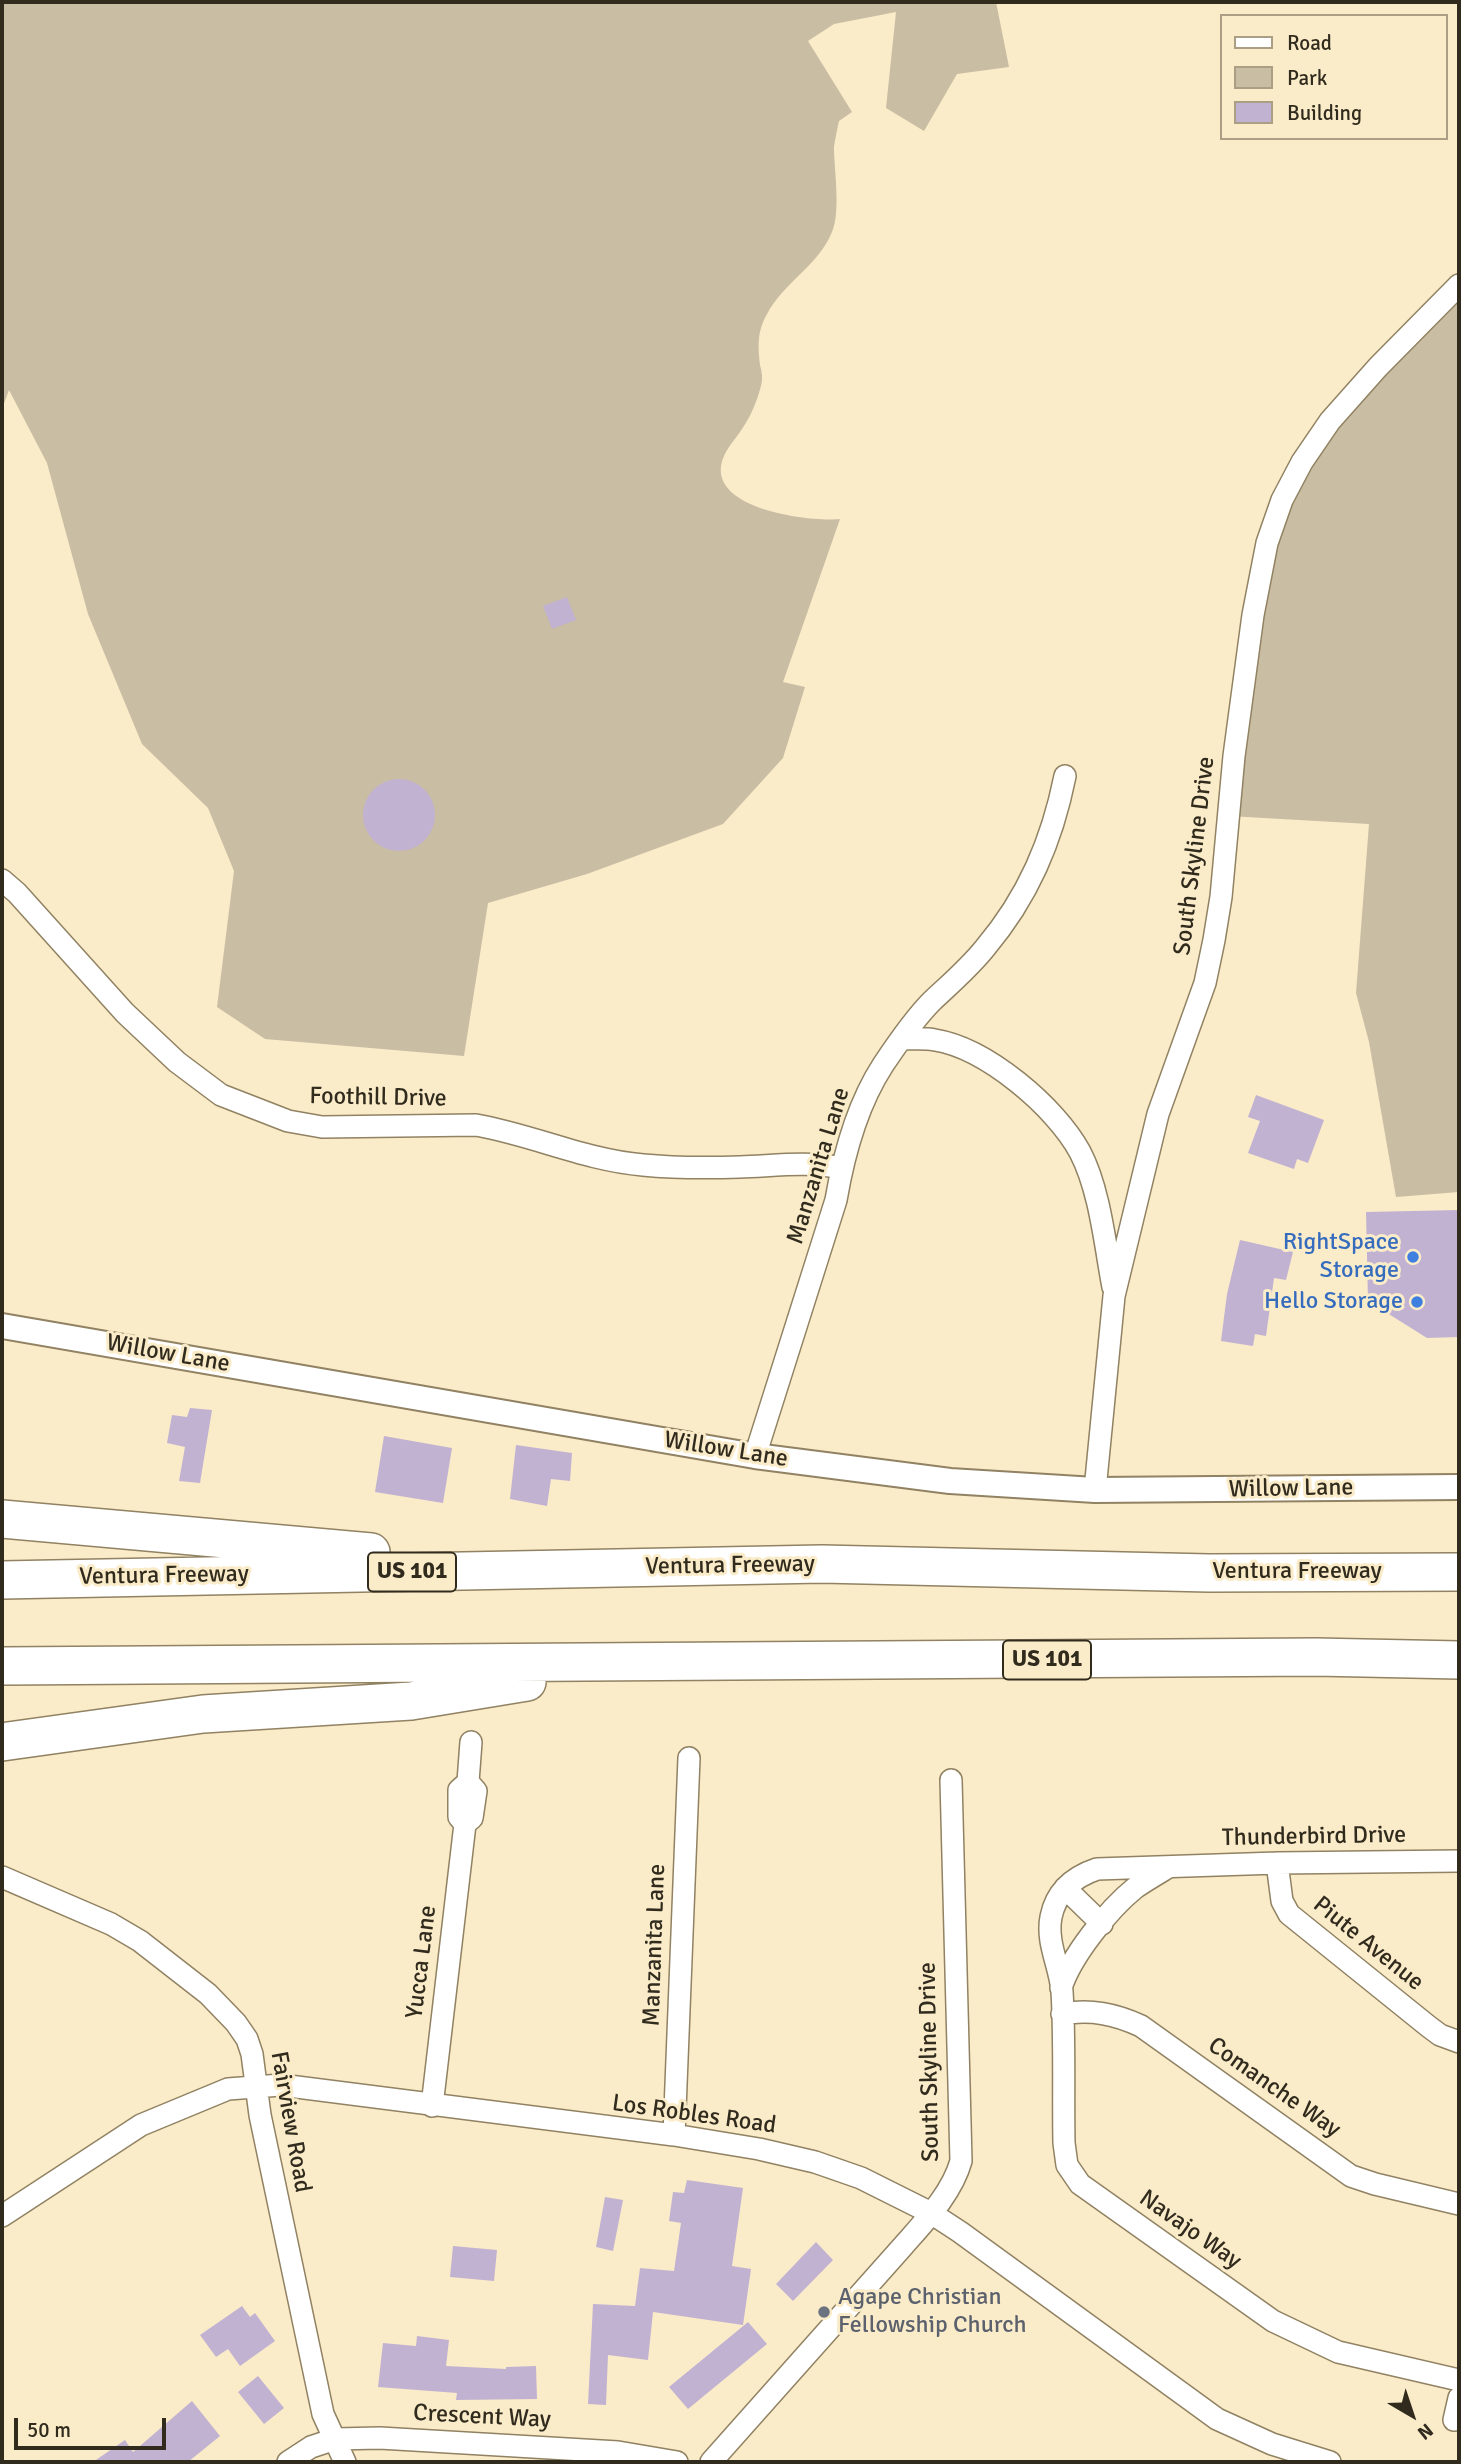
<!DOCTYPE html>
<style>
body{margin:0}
#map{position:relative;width:1461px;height:2464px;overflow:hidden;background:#faebc9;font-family:Signika,sans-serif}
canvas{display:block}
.frame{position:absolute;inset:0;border:4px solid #312b1e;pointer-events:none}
.legend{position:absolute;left:1220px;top:14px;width:228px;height:126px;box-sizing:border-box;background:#faebc9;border:2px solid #aa9e85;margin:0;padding:9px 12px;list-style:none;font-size:21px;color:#312b1e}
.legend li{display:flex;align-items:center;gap:14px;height:35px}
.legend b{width:35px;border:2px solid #aa9e85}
.north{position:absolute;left:1377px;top:2380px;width:70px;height:70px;-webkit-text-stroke:5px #faebc9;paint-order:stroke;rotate:141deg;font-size:19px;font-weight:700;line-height:28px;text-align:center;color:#312b1e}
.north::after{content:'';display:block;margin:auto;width:24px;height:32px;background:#312b1e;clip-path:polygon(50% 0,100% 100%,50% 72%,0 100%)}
.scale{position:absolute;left:14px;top:2418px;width:152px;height:32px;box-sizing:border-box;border:4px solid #312b1e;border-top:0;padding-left:9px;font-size:21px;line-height:24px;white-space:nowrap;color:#312b1e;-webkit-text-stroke:5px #faebc9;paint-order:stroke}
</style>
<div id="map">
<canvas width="1461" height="2464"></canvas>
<div class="frame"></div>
<ul class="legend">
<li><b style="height:9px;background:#fff"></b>Road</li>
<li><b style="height:19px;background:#c9bda3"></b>Park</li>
<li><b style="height:19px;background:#c2b2d2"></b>Building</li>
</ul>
<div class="north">N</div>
<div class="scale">50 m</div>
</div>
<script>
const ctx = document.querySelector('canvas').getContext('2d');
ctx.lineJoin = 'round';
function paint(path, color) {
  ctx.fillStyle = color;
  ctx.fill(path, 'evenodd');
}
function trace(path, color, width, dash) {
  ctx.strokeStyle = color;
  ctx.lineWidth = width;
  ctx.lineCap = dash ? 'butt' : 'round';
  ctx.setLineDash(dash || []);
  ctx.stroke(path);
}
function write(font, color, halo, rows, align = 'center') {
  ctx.font = font + ' Signika,sans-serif';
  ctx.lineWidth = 6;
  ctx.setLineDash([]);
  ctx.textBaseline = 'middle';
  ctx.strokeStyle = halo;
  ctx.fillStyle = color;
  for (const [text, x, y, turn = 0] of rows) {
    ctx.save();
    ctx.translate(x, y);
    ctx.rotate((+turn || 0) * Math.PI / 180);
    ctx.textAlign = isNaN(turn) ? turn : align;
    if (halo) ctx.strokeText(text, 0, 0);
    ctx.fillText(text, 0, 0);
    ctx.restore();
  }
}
const green = new Path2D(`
 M2,2h994l13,65 -52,7 -33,57 -38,-23 10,-96 -62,12 -26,17 44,71 -13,9c-2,9 -4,18 -5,26 0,23 7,64 -2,85 -14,34 -48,50 -65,82 -10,18 -9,31 -7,51 2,7 3,14 1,21 -4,15 -10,30 -19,43 -8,12 -19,23 -21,37 -6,44 89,56 119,53l-57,163 22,5 -22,71 -60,66 -136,50 -99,29 -24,153 -199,-17 -48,-32 17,-136 -26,-63 -66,-64 -54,-130 -41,-151 -38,-73 -7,19z
 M1459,285v907l-63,5 -27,-155 -13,-49 13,-169 -140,-8 24,-201 49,-153z`);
const building = new Path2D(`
 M567,597l9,23 -24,9 -9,-23z
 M363 815a36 36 0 1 1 72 0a36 36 0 1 1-72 0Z
 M1256,1095l68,25 -16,43 -11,-4 -3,10 -46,-16 12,-32 -12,-4z
 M1459,1210v127l-32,1 -59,-37 -2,-89z
 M1240,1240l53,12 -7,28 -12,-2 -8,58 -11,-2 -2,12 -32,-5 6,-47z
 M190,1408l22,2 -12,73 -21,-2 6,-34 -18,-4 5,-28 15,2z
 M384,1436l68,12 -9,55 -68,-11z
 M516,1445l56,8 -2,28 -19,-2 -4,27 -37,-7z
 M687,2180l56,8 -11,78 19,3 -8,56 -90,-13 -5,48 -40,-5 -2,50 -18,-1 5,-100 42,2 5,-38 34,3 7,-48 -12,-2 4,-29 11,1z
 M605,2197l18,3 -10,51 -17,-4z
 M816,2242l17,18 -40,41 -17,-17z
 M453,2246l44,4 -3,31 -44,-4z
 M242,2306l8,11 5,-4 20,28 -35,25 -12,-17 -12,8 -16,-22z
 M748,2322l19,22 -79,65 -19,-22z
 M417,2336l32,4 -3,26 60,3v-2l30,-1 1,33 -81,1 1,-7 -79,-6 5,-44 33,3z
 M258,2376l26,32 -20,16 -26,-32z
 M192,2401l28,35 -32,26h-95l32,-22 8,12z`);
const minor = new Path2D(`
 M2,880l15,13 108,120 52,49 44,33 67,26 34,6 154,-2c57,10 109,35 167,40 31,3 65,3 97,2 34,-1 68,-6 101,1
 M903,1039c11,0 22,-1 32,1 51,8 121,67 145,112 20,38 25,93 33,135
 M755,1456l81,-256c8,-47 21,-95 47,-135 14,-21 31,-46 49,-64 18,-17 37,-33 53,-53 43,-51 67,-107 80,-172
 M1095,1490l19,-194 44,-182 47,-131 9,-43 7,-43 13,-141 19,-141 14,-72 15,-43 20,-38 28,-41 48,-54 81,-82
 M465,1824l-6,-7v-27l9,-8
 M1459,1861l-182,2 -180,6c-24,8 -41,23 -46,48 -5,26 9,49 11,74 3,50 1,101 2,152l3,22 13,19 193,137 65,31 121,28
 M1277,1863l5,38 7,13 139,112 12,9 19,7
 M2,1877l109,47 29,17 68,53 28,29 11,16 5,15 8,61 63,299 22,48
 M1065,1888l37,36
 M1061,1988c10,-32 48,-79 74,-100 10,-7 22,-14 32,-20
 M1062,2014c29,-5 53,0 79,12l210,150 24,8 84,20
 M432,2106l33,-282 7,-6 4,-27 -8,-9 3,-40
 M674,2135l15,-377
 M2,2216l139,-91 87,-36 53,-4 393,50 85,14 56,13 46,16 70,35 29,19 257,187 55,25 58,18
 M1454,2420l5,-22
 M288,2462l23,-15 24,-8 45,-1 238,14 59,10
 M711,2462l193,-217c22,-25 48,-52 57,-84l-10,-381`);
const tertiary = new Path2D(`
 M2,1326l753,130 195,25 145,9 364,-3`);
const motorway = new Path2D(`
 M2,1519l369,33
 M2,1580l820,-16 387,9 250,-1
 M2,1666l1314,-9 143,3
 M2,1742l201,-28 208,-13 116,-19`);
const markers = [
 [1413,1257,7,"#3f7fe0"],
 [1417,1302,7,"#3f7fe0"],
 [824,2312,7,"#6b7280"]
];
const shields = [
 [412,1572,88],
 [1047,1660,88]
];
const shieldNames = [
 ["US 101",412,1572],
 ["US 101",1047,1660]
];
const streetNames = [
 ["South Skyline Drive",1195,856,-83],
 ["Foothill Drive",378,1098,1],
 ["Manzanita Lane",819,1166,-73],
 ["Willow Lane",168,1354,10],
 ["Willow Lane",726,1450,9],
 ["Willow Lane",1291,1489,-1],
 ["Ventura Freeway",730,1566,-1],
 ["Ventura Freeway",1297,1572],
 ["Ventura Freeway",164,1576,-1],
 ["Thunderbird Drive",1314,1837,-1],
 ["Piute Avenue",1368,1944,39],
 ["Manzanita Lane",655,1945,-88],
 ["Yucca Lane",422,1962,-83],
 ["South Skyline Drive",930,2062,-91],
 ["Comanche Way",1274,2088,35],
 ["Los Robles Road",694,2115,8],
 ["Fairview Road",290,2122,80],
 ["Navajo Way",1190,2230,35],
 ["Crescent Way",482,2417,3]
];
const shopNames = [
 ["RightSpace",1399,1243],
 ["Storage",1399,1271],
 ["Hello Storage",1403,1302]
];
const worshipNames = [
 ["Agape Christian",838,2298],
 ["Fellowship Church",838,2326]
];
paint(green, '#c9bda3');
paint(building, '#c2b2d2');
trace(minor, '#908262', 24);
trace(tertiary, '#908262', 28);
trace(motorway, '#908262', 40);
trace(minor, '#fff', 21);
trace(tertiary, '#fff', 24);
trace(motorway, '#fff', 37);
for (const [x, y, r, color] of markers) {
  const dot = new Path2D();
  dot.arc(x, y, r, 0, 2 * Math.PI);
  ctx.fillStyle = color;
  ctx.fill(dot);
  trace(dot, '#faebc9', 2.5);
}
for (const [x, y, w] of shields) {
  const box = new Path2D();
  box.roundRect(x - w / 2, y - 19.5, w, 39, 5);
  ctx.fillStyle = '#faebc9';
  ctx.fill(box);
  trace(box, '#312b1e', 2);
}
write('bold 23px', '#312b1e', null, shieldNames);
write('24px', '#312b1e', '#faebc9', streetNames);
write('24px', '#366cbe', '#faebc9', shopNames, 'right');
write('24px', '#5b616d', '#faebc9', worshipNames, 'left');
</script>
